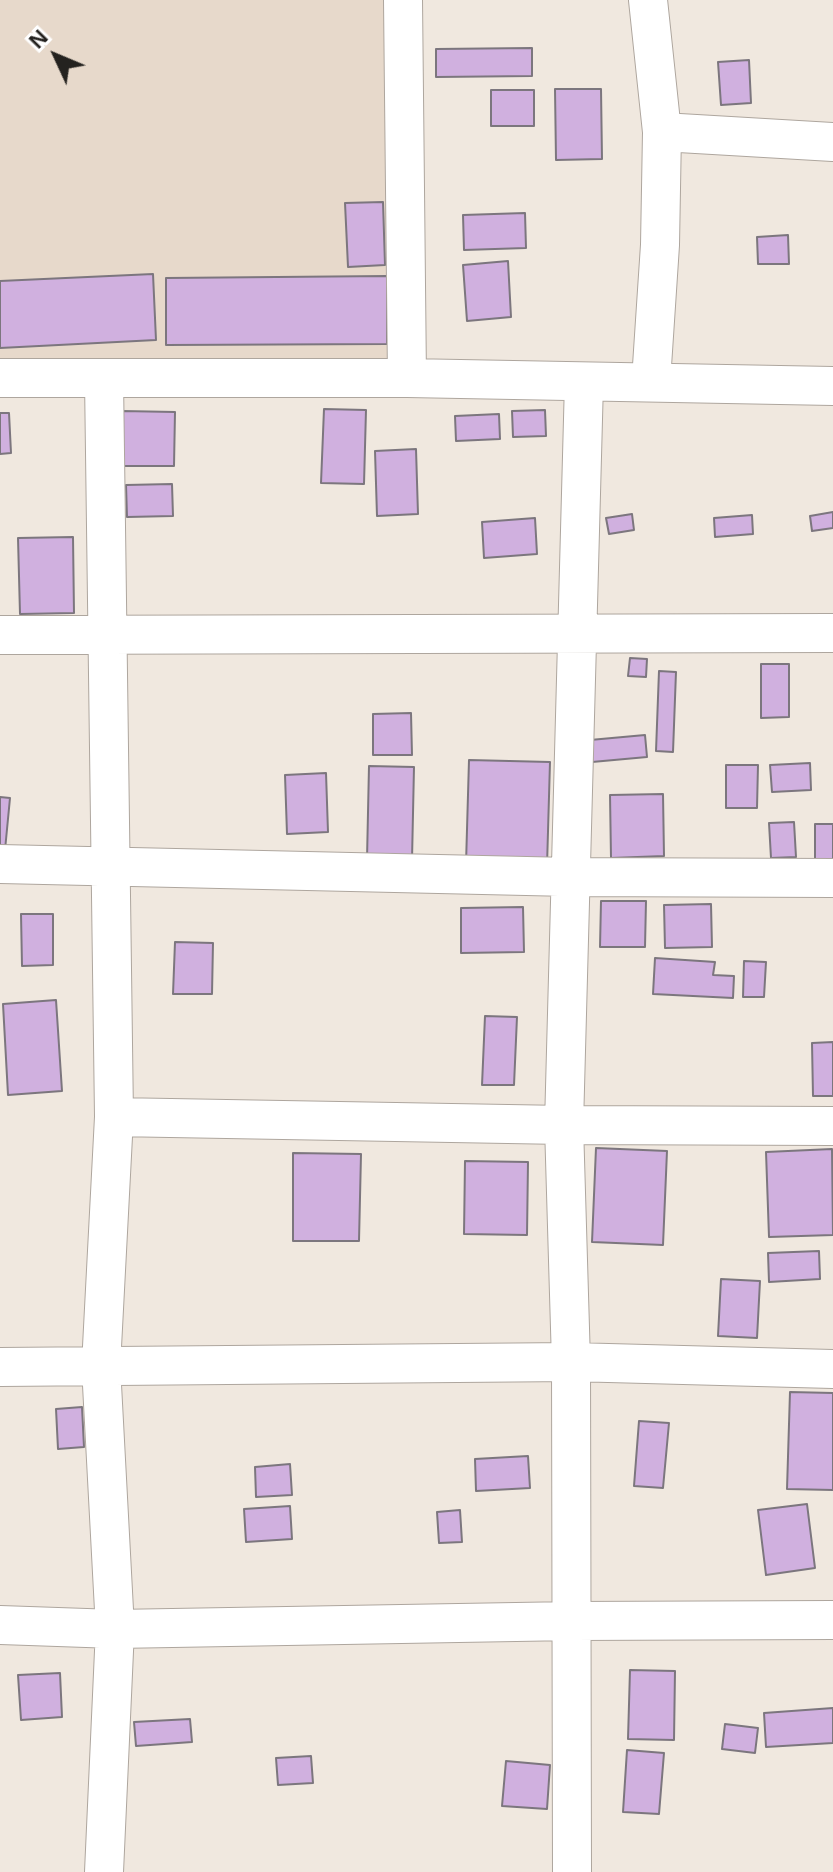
<!DOCTYPE html>
<style>
body{margin:0}
#map{position:relative;width:833px;height:1872px;overflow:hidden;background:#f0e8df;font-family:Helvetica,sans-serif}
canvas{display:block}
.north{position:absolute;left:16px;top:16px;width:80px;height:80px;-webkit-text-stroke:6px #fff;paint-order:stroke;rotate:314deg;font-size:22px;font-weight:700;line-height:32px;text-align:center;color:#24221f}
.north::after{content:'';display:block;margin:auto;width:28px;height:36px;background:#24221f;clip-path:polygon(50% 0,100% 100%,50% 72%,0 100%)}
</style>
<div id="map">
<canvas width="833" height="1872"></canvas>
<div class="north">N</div>
</div>
<script>
const ctx = document.querySelector('canvas').getContext('2d');
ctx.lineJoin = 'round';
function paint(path, color) {
  ctx.fillStyle = color;
  ctx.fill(path, 'evenodd');
}
function trace(path, color, width, dash) {
  ctx.strokeStyle = color;
  ctx.lineWidth = width;
  ctx.lineCap = dash ? 'butt' : 'round';
  ctx.setLineDash(dash || []);
  ctx.stroke(path);
}
const built = new Path2D(`
 M0,0h402l5,378h-407z`);
const building = new Path2D(`
 M532,48v28l-96,1v-28z
 M749,60l2,43 -30,2 -3,-43z
 M555,89h46l1,70 -46,1z
 M491,90h43v36h-43z
 M383,202l2,63 -37,2 -3,-64z
 M525,213l1,35 -62,2 -1,-35z
 M788,235l1,29h-31l-1,-27z
 M508,261l3,56 -44,4 -4,-56z
 M153,274l3,66 -156,8v-67z
 M387,276v68l-221,1v-67z
 M324,409l42,1 -2,74 -43,-1z
 M545,410l1,26 -33,1 -1,-26z
 M122,411l53,1 -1,54h-53z
 M0,413h9l2,40 -11,1z
 M499,414l1,25 -44,2 -1,-25z
 M416,449l2,65 -41,2 -2,-65z
 M172,484l1,32 -46,1 -1,-32z
 M833,512v16l-21,3 -2,-15z
 M632,514l2,16 -25,4 -3,-16z
 M752,515l1,19 -38,3 -1,-19z
 M535,518l2,36 -53,4 -2,-36z
 M73,537l1,76 -54,1 -2,-76z
 M630,658l17,1 -1,18 -18,-1z
 M761,664h28v53l-28,1z
 M659,671l17,1 -3,80 -17,-1z
 M411,713l1,42h-39v-41z
 M645,735l2,22 -55,5 -2,-22z
 M469,760l81,2 -3,104 -81,-2z
 M810,763l1,27 -39,2 -2,-27z
 M726,765h32l-1,43h-31z
 M369,766l45,1 -2,93 -45,-1z
 M326,773l2,59 -41,2 -2,-59z
 M663,794l1,62 -53,2 -1,-63z
 M0,797l10,1 -5,52h-5z
 M794,822l2,35 -25,1 -2,-35z
 M815,824h18v40h-18z
 M601,901h45l-1,46h-45z
 M711,904l1,43 -47,1 -1,-43z
 M523,907l1,45 -63,1v-45z
 M21,914h32v51l-31,1z
 M175,942l38,1 -1,51h-39z
 M655,958l60,4 -2,13 21,1 -1,22 -80,-4z
 M744,961l22,1 -2,35h-21z
 M56,1000l6,91 -54,4 -5,-91z
 M485,1016l32,1 -3,68h-32z
 M833,1042v54h-20l-1,-53z
 M596,1148l71,3 -4,94 -71,-3z
 M832,1149l1,86 -64,2 -3,-85z
 M293,1153l68,1 -2,87h-66z
 M465,1161l63,1 -1,73 -63,-1z
 M819,1251l1,28 -51,3 -1,-29z
 M721,1279l39,2 -3,57 -39,-2z
 M790,1392l43,1v97l-46,-1z
 M82,1407l2,40 -26,2 -2,-40z
 M639,1421l30,2 -6,65 -29,-2z
 M528,1456l2,32 -54,3 -1,-32z
 M290,1464l2,31 -36,2 -1,-30z
 M807,1504l8,64 -49,7 -8,-65z
 M290,1506l2,33 -46,3 -2,-33z
 M460,1510l2,32 -23,1 -2,-31z
 M630,1670l45,1 -1,69 -46,-1z
 M60,1673l2,44 -41,3 -3,-45z
 M833,1708v35l-67,4 -2,-34z
 M190,1719l2,23 -56,4 -2,-24z
 M725,1724l33,4 -3,25 -33,-4z
 M627,1750l37,3 -5,61 -36,-2z
 M311,1756l2,27 -35,2 -2,-27z
 M506,1761l44,4 -3,44 -45,-3z`);
const minor = new Path2D(`
 M403,0l4,378
 M648,0l14,132 -2,113 -9,136
 M662,132l171,10
 M0,378h407l426,8
 M0,635l833,-2
 M0,864l570,13 263,1
 M114,1117l450,8 269,1
 M0,1367l571,-5 262,7
 M0,1625l115,4 458,-8 260,-1
 M104,1872l11,-243 -14,-263 13,-249 -10,-738
 M572,1872l-1,-510 -7,-237 20,-743`);
paint(built, '#e7d9cb');
paint(building, '#d0b0df');
trace(building, '#7c767e', 2);
trace(minor, '#aea69e', 40);
trace(minor, '#fff', 38);
</script>
